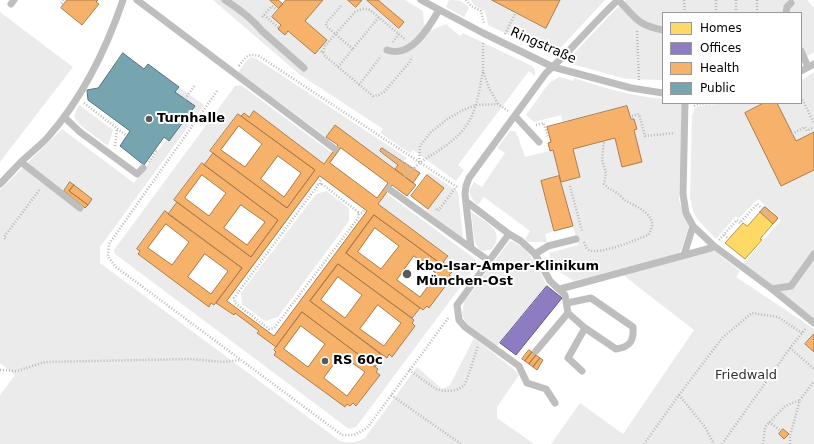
<!DOCTYPE html>
<meta charset="utf-8">
<style>
body{margin:0}
#map{position:relative;width:814px;height:444px;overflow:hidden;background:#fff;font-family:"DejaVu Sans",sans-serif}
canvas{display:block}
.legend{position:absolute;left:662px;top:12px;width:140px;height:92px;box-sizing:border-box;background:#fff;border:1px solid #999;margin:0;padding:5px 7px;list-style:none;font-size:12px;color:#000}
.legend li{display:flex;align-items:center;gap:8px;height:20px}
.legend b{width:20px;border:1px solid #999}
</style>
<div id="map">
<canvas width="814" height="444"></canvas>
<ul class="legend">
<li><b style="height:11px;background:#ffd966"></b>Homes</li>
<li><b style="height:11px;background:#8e7cc3"></b>Offices</li>
<li><b style="height:11px;background:#f6b26b"></b>Health</li>
<li><b style="height:11px;background:#76a5af"></b>Public</li>
</ul>
</div>
<script>
const ctx = document.querySelector('canvas').getContext('2d');
ctx.lineJoin = 'round';
function paint(path, color) {
  ctx.fillStyle = color;
  ctx.fill(path, 'evenodd');
}
function trace(path, color, width, dash) {
  ctx.strokeStyle = color;
  ctx.lineWidth = width;
  ctx.lineCap = dash ? 'butt' : 'round';
  ctx.setLineDash(dash || []);
  ctx.stroke(path);
}
function write(font, color, halo, rows, align = 'center') {
  ctx.font = font + ' "DejaVu Sans",sans-serif';
  ctx.lineWidth = 4;
  ctx.setLineDash([]);
  ctx.textBaseline = 'middle';
  ctx.strokeStyle = halo;
  ctx.fillStyle = color;
  for (const [text, x, y, turn = 0] of rows) {
    ctx.save();
    ctx.translate(x, y);
    ctx.rotate((+turn || 0) * Math.PI / 180);
    ctx.textAlign = isNaN(turn) ? turn : align;
    if (halo) ctx.strokeText(text, 0, 0);
    ctx.fillText(text, 0, 0);
    ctx.restore();
  }
}
const green = new Path2D(`
 M213,0h57l9,8 -7,9 9,8 -3,4 7,6 3,-4 27,23 12,-14 -22,-19 18,-21h44l32,28 -21,-28h27l18,11 1,13 8,6 14,-6 14,12 3,-3 69,33 3,4v6l-6,-5 -71,94 6,5 -8,11 -43,-31 -3,3 -30,-20 3,-4 -84,-55z
 M449,0c9,0 14,0 20,8l-5,9 -18,-10z
 M471,0h134l-52,56 -65,-31 -3,-14 -10,-5z
 M626,0h181l7,8v44l-13,8v-47h-138v67l-37,-1 -54,-15c-2,-6 1,-9 5,-14l37,-39z
 M0,12l73,55 -73,95z
 M252,57l5,2 150,99 -3,3 -22,-13 -2,2 1,2 17,13 -3,4 -60,-44 -9,12 -88,-65 9,-12z
 M814,72v60l-18,9 -19,-38h24v-22z
 M559,77l14,4 1,-3c30,10 58,18 89,21v4h19l-3,97 4,11 6,14 -7,23 -3,5 -105,28 -21,-13 -4,-15 29,-8 -17,-63 19,-5 -7,-28 42,-11 7,29 12,-37 3,-1 -3,-10h-3l-4,-13 -64,17 -2,-8 -27,7 -8,-7 23,-32z
 M241,85l91,68 -8,11 -70,-53 -5,6 -8,-1 -3,-2 -28,37 3,2 -9,12 -3,-2 -27,37 3,2 -39,52 70,52 3,-3 3,2 2,-2 17,12 2,-2 24,18 -1,2 18,14 -2,3 71,57 2,-3 3,2 3,-3 4,3 22,-31 -3,-3 2,-3 -3,-2 8,-11 4,2 2,-4 4,2 22,-30 -3,-3 2,-3 -2,-2 8,-10 3,2 29,-33 -3,-2 2,-3 -3,-3 1,-2 -6,-5 5,-7 -70,-51 8,-11 89,66 1,7 -120,161 -7,2 -234,-175 -1,-4 121,-164z
 M179,87l25,18 -104,142v16l240,178c10,2 16,2 25,-3l52,-71 25,22 8,-4 24,-47 42,33 3,4 -22,32v11l37,26h-534v-49l15,-20 -15,-12v-173l62,-61 72,54 32,-43 2,2 26,-36 -19,-14z
 M726,103h38l-19,10 36,73 33,-16v157l-74,-60 41,-47 -23,-21 -19,19 -3,-2 -20,23 -18,-19 -5,-9 -3,-14 2,-81 3,-8 4,-2z
 M79,105l34,25 -5,16 -28,-21 -6,-8z
 M510,131h5l3,6 7,20 28,-7 6,26 -18,5 13,50 -9,3 2,8h-19l-3,-3 5,-8 -46,-34 -6,8c-9,-8 -11,-14 -4,-23l8,5 23,-34 -8,-5z
 M429,172l29,20 5,46 -37,-27 18,-23 -17,-13z
 M326,191l23,17v13l-71,96 -13,4 -23,-17 -1,-11 75,-99z
 M471,212c12,8 36,19 21,37l-8,2 -4,-1 -5,-7z
 M511,241c19,6 28,29 36,45l-50,60 -31,-23 -4,-8 2,-13 45,-60z
 M713,250l27,21 -4,6 78,52v115h-263l29,-41 43,31 71,-104 -71,-55z`);
const homes = new Path2D(`
 M765,207l13,11 -18,21 2,1 -17,19 -20,-16 18,-20 4,3z`);
const offices = new Path2D(`
 M547,286l15,12 -46,57 -16,-12z`);
const health = new Path2D(`
 M67,0h31l-2,2 3,2 -17,21 -21,-17z
 M270,0h8l5,4 -4,4z
 M286,0h37l-18,21 22,19 -12,14 -27,-23 -3,4 -7,-6 3,-4 -9,-8z
 M348,0h14l-6,7z
 M367,0h11l26,22 -5,6z
 M492,0h68l-14,28z
 M764,103h13l19,38 18,-9v38l-33,16 -36,-73z
 M627,106l4,13h3l3,10 -3,1 8,32 -20,5 -7,-29 -42,11 7,28 -19,5 -8,-32 -3,1 -2,-8 3,-1 -4,-15z
 M254,111l70,53 14,-19 -12,-8 9,-12 81,60 -9,11 -15,-11 -14,19 70,52 -5,6 7,5 -2,2 -74,-54 -28,38 74,55 -8,10 -74,-54 -28,37 73,55 -8,11 -73,-55 -26,35 -19,-14 2,-2 -24,-18 -1,2 -18,-12 26,-35 -74,-54 9,-12 74,55 27,-37 -74,-55 9,-12 74,55 28,-38 -74,-54 3,-3 5,4zM341,148l47,35 -11,15 -47,-35zM320,176l47,35 -93,125 -47,-35z
 M238,114l77,56 -28,38 -77,-57zM239,126l23,18 -17,23 -24,-17zM278,156l23,17 -17,24 -23,-18z
 M382,148l38,25 -7,10 -18,-14 3,-4 -17,-13 -1,-1z
 M202,163l76,57 -27,37 -77,-57zM202,175l24,18 -17,23 -24,-18zM241,205l24,17 -18,23 -23,-17z
 M427,175l17,13 -16,21 -17,-13z
 M559,176l14,50 -19,5 -13,-50z
 M70,182l4,3 -5,6 19,14 -3,3 -21,-17z
 M74,185l18,14 -4,6 -19,-14z
 M765,207l13,11 -5,6 -13,-12z
 M165,211l77,57 -28,37 -3,-2 -2,4 -71,-53 2,-3 -3,-2zM166,224l23,18 -17,23 -24,-17zM205,254l23,17 -17,23 -23,-17z
 M374,215l78,57 -3,3 3,2 -23,31 -2,-2 -4,4 -77,-57zM375,228l24,18 -18,23 -23,-17zM414,256l23,18 -17,23 -23,-17z
 M338,264l76,56 -2,3 3,3 -23,31 -3,-3 -2,4 -77,-57zM338,277l24,18 -17,23 -24,-18zM378,305l23,18 -17,23 -24,-17z
 M302,312l76,57 -2,3 4,3 -24,31 -3,-3 -3,3 -3,-2 -2,3 -71,-52 2,-3 -2,-2zM301,326l24,18 -17,23 -24,-18zM341,355l24,17 -18,24 -23,-18z
 M814,334v18l-9,-8z
 M529,350l3,2 -7,9 -3,-2z
 M532,352l4,3 -7,9 -4,-3z
 M536,355l4,3 -7,9 -4,-3z
 M540,358l3,2 -6,10 -4,-3z
 M783,429l6,5 -5,5 -5,-5z`);
const public = new Path2D(`
 M123,53l21,16 4,-5 31,23 -4,5 20,14 -26,35 -5,-4 -20,28 -24,-19 10,-15 -42,-31 -1,-10 11,-2z`);
const path = new Path2D(`
 M466,0l5,6 10,5 3,12
 M684,0l1,13
 M716,0v13
 M736,0v13
 M757,0v13
 M63,5l-2,-1 2,-4
 M341,6l-15,17v3l27,23
 M264,15l15,13
 M262,17l10,-11 5,4
 M637,31l2,51
 M505,34l11,-22
 M393,42l6,-8
 M483,43v28l6,17 9,16
 M318,50l5,2 2,4 13,11 35,29 6,-1 5,-3 25,-29 3,-6
 M323,52l2,-6 30,-34c6,-3 9,-4 15,-2l36,30
 M239,66c7,-9 8,-13 20,-10l198,131
 M338,67l41,-50
 M359,85l22,-29
 M217,91l-108,153 -1,13 8,10 226,168h12l13,-7 82,-111
 M801,97l13,26
 M185,99l10,-14
 M84,103l43,33
 M694,106l4,-2 14,-1
 M632,119v-3l7,-2 6,22 30,-3
 M536,125l8,-2 4,15
 M792,134l13,-7 2,4 7,-4
 M115,146l2,-18
 M149,162l8,-12h-1
 M419,162l1,-16 11,-14 15,-12 15,-9 15,-6 22,-1 10,7
 M404,176l5,-5 -26,-19 1,-2 30,19c7,-9 17,-13 27,-20 33,-22 35,-40 42,-78
 M405,176l5,-1 4,-6
 M320,184v-3l3,-4
 M322,184l36,28 1,5 -85,111 -5,1 -34,-26 -1,-5 84,-113z
 M570,186l12,45
 M436,209l2,2 18,-24
 M358,214l4,-1 3,-4
 M724,235l5,4
 M5,239l-1,-2 36,-48
 M719,240l18,-20 3,3 17,-19 12,11 -2,3
 M584,242c1,3 2,6 5,8 11,5 47,-10 59,-15 13,-18 -8,-27 -22,-34 -3,-2 -6,-6 -9,-8 -6,-4 -9,-4 -13,-9l2,-11 -4,-13 2,-19
 M790,348l24,21
 M0,370l17,1 28,-9 145,-3 33,3 18,-2
 M409,370l27,19c8,3 22,3 28,-4 3,-3 11,-31 14,-39
 M391,395l70,49
 M679,395l26,32 9,17
 M769,422l12,9
 M644,444l35,-49 44,-58 29,-24 26,4 24,16
 M722,444l68,-96 16,-20
 M763,444l2,-17 20,-21 15,-6
 M790,444v-8l10,-36 14,-19`);
const service = new Path2D(`
 M137,0l198,149
 M225,0c14,9 27,18 37,31l42,37
 M421,0l62,33 70,34 78,21 32,5
 M618,0c18,17 18,25 45,30
 M11,4l3,-4
 M786,13l1,-6 4,-4
 M387,50c24,9 42,-23 52,-40
 M801,51l7,16
 M801,71l13,-7
 M685,103l-2,91 3,19 7,13 21,20 58,43 19,-3 23,-32
 M515,116l24,26
 M64,117l16,15 57,42 6,-6
 M21,162l59,46
 M0,184c7,-7 14,-15 21,-22 9,-9 19,-16 27,-25 35,-40 58,-87 75,-137
 M389,189l82,59
 M467,202l42,32 -20,27 -18,-13 -6,-54 1,-8 3,-8 77,-105c26,-23 47,-50 72,-73
 M509,234l12,7 14,13 15,27 15,14 3,18 -32,38
 M535,254l13,-8 28,-7
 M684,255l9,-29
 M489,261l-32,44 2,15 6,7 54,39 8,17 19,6 9,14
 M560,289l151,-41 3,-2
 M772,289l42,34
 M567,303l24,-5 42,29c1,14 -3,20 -17,22l-31,-21 -17,-15
 M582,371l-14,-13 17,-30`);
const markers = [
 [149,119,4,"#595959"],
 [407,274,5,"#595959"],
 [325,361,4,"#595959"]
];
const streetNames = [
 ["Ringstraße",543,46,24]
];
const poiNames = [
 ["Turnhalle",157,119],
 ["kbo-Isar-Amper-Klinikum",416,267],
 ["München-Ost",416,282],
 ["RS 60c",333,361]
];
const parkNames = [
 ["Friedwald",746,376]
];
paint(green, '#ebebeb');
paint(homes, '#ffd966');
trace(homes, '#b29847', 1);
paint(offices, '#8e7cc3');
trace(offices, '#635788', 1);
paint(health, '#f6b26b');
trace(health, '#ac7d4b', 1);
paint(public, '#76a5af');
trace(public, '#53747a', 1);
trace(path, '#b9b9b9', 2.5, [1, 2]);
trace(service, '#bebebe', 7);
for (const [x, y, r, color] of markers) {
  const dot = new Path2D();
  dot.arc(x, y, r, 0, 2 * Math.PI);
  ctx.fillStyle = color;
  ctx.fill(dot);
  trace(dot, '#fff', 1.5);
}
write('13px', '#000', '#fff', streetNames);
write('bold 13px', '#000', '#fff', poiNames, 'left');
write('13px', '#323232', '#fff', parkNames);
</script>
